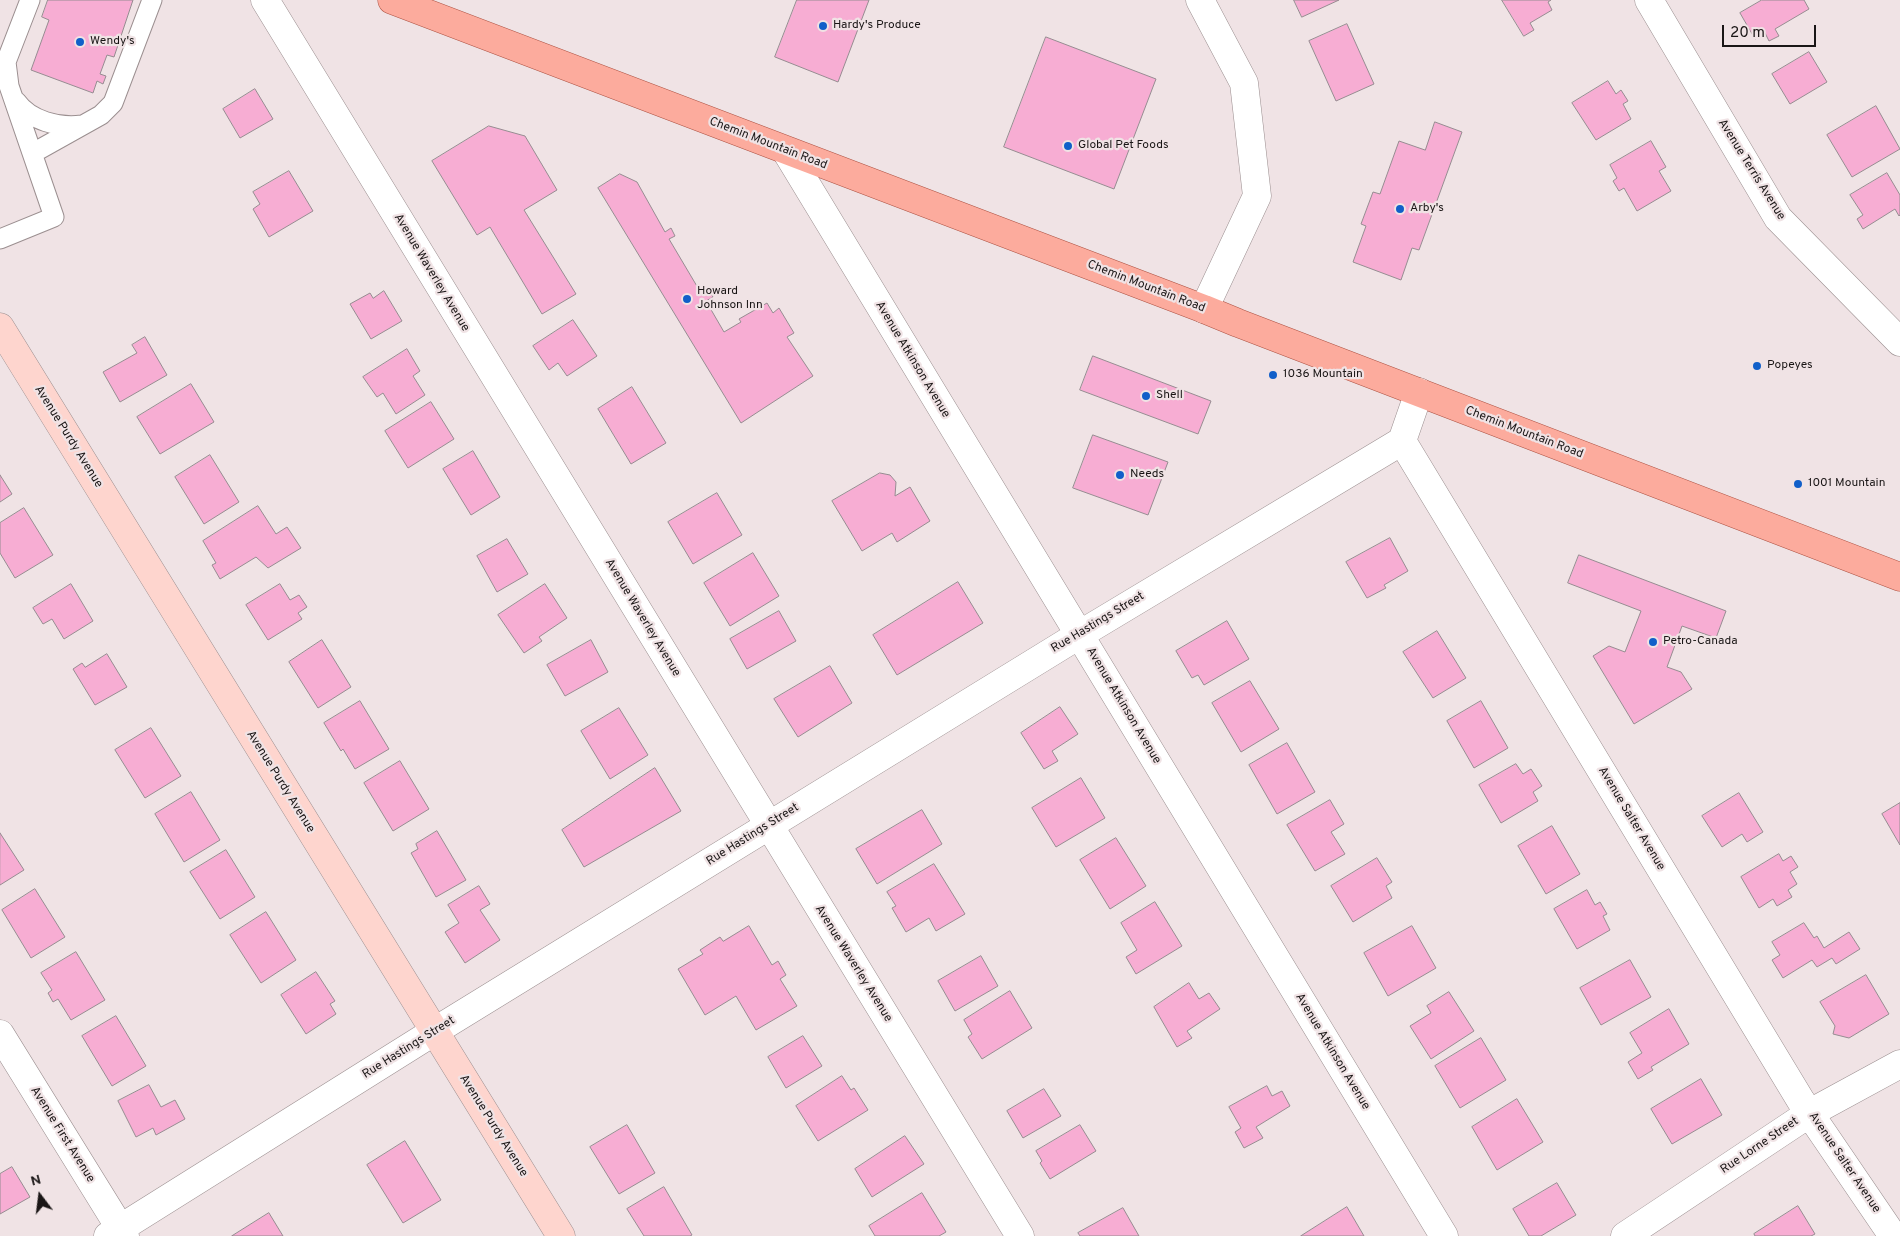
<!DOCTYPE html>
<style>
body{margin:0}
#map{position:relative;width:1900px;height:1236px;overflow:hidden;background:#f0e3e5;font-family:Overpass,sans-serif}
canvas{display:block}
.north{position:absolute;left:15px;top:1171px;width:50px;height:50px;-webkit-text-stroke:4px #f0e3e5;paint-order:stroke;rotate:345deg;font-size:14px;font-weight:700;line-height:20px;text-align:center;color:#1a1616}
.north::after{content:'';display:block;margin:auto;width:18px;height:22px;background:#1a1616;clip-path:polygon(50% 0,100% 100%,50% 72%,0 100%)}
.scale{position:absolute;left:1722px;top:25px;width:94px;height:22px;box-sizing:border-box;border:2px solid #1a1616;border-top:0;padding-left:6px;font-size:15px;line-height:18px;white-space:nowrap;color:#1a1616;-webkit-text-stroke:4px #f0e3e5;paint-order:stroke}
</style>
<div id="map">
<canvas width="1900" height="1236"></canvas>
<div class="north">N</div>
<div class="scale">20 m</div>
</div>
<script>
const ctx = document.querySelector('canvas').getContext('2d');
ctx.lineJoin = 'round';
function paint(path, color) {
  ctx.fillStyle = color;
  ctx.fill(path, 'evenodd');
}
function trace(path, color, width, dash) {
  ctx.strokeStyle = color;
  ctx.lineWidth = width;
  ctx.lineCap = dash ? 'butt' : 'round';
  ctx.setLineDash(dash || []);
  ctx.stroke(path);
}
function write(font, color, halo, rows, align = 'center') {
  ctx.font = font + ' Overpass,sans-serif';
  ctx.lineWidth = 4.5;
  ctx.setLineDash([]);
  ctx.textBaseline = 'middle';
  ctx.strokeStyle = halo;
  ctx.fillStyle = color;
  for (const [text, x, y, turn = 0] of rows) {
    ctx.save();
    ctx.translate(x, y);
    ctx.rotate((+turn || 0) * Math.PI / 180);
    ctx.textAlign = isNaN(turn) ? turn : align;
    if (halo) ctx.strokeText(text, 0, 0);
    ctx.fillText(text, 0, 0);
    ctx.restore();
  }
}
const building = new Path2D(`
 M48,0h85l-19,57 -7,-2 -7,19 6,2 -3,8 -6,-3 -4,12 -62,-23 18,-50 -7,-3z
 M797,0h72l-31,82 -63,-25z
 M1294,0h45l-37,17z
 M1502,0h49l-3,2 4,8 -22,13 4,7 -10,6z
 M1762,0h42l5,9 -34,20 4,7 -10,5 -4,-8 -10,6 -15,-26z
 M1347,24l27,60 -38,17 -27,-60z
 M1046,37l110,42 -42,110 -110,-42z
 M1809,52l18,30 -37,22 -18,-30z
 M1608,81l8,13 5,-4 7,11 -5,3 8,15 -35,21 -24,-37z
 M255,89l18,30 -33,19 -17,-29z
 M1876,106l24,43 -48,28 -25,-42z
 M1435,122l27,10 -43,118 -7,-2 -11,32 -48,-18 13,-36 -5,-2 12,-32 7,2 19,-53 26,9z
 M489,126l36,10 32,54 -33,20 52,84 -34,20 -52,-87 -13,8 -45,-74z
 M1651,141l15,26 -7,4 12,20 -34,20 -13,-23 -5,3 -6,-10 4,-3 -7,-13z
 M289,171l24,40 -44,26 -16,-28 7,-5 -7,-12z
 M1887,173l13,22v20l-1,1 -4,-7 -32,20 -6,-10 6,-4 -13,-20z
 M620,174l17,8 28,50 6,-4 4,8 -6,3 32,54 7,-4 5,8 -7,4 18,31 17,-10 -2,-3 28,-16 6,10 6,-5 15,25 -7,4 26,39 -72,47 -143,-235z
 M384,291l18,30 -31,18 -21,-35 20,-11 3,5z
 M573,320l24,36 -30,20 -9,-13 -9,7 -16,-24z
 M145,337l22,38 -47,27 -17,-30 34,-19 -5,-8z
 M407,349l13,22 -7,5 12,19 -29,19 -13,-21 -6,4 -14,-20z
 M1093,356l118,45 -13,33 -118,-44z
 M191,384l23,38 -54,32 -23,-37z
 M632,387l34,56 -35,21 -33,-55z
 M431,402l23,37 -46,29 -23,-37z
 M1093,435l75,27 -20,53 -75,-27z
 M473,451l27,46 -29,18 -28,-46z
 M210,455l29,47 -35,22 -29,-47z
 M880,473l10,2 6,7 -1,14 15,-9 20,34 -33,21 -5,-9 -30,18 -30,-50z
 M0,475l12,19 -12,8z
 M717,493l25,42 -49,29 -25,-42z
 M258,506l18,28 11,-7 14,21 -33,20 -12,-11 -36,22 -8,-14 4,-2 -13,-22z
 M24,508l29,47 -38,23 -15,-25v-30z
 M1390,538l18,33 -24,14 2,3 -19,10 -21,-36z
 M507,539l21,35 -31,18 -20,-36z
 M753,553l26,43 -49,30 -26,-43z
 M1579,555l147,56 -10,27 -34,-12 -15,41 14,5 11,17 -58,35 -41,-68 16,-10 16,6 16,-41 -73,-28z
 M958,582l25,41 -86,52 -24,-40z
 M71,584l22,37 -29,18 -12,-20 -9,5 -10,-16z
 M280,584l10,16 9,-5 8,12 -9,6 4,6 -34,21 -22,-35z
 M545,584l22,34 -28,19 3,4 -18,12 -26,-38z
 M779,611l17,30 -49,28 -17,-30z
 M1227,621l22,38 -45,26 -6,-10 -6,3 -16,-27z
 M1437,631l29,47 -33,20 -30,-46z
 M322,640l29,47 -33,21 -29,-46z
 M591,640l17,32 -43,24 -18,-31z
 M107,654l20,33 -32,18 -22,-36 9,-6 3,4z
 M830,666l22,37 -54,34 -24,-38z
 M1250,681l29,48 -38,23 -29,-49z
 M360,701l29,48 -34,20 -12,-20 -2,2 -17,-28z
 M1481,701l27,47 -34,20 -27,-47z
 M1060,707l18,27 -26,17 6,10 -14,8 -23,-36z
 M619,708l29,47 -38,24 -29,-48z
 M151,728l30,48 -36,22 -30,-48z
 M1287,743l28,49 -38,22 -28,-49z
 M400,761l29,48 -36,22 -29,-48z
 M1516,764l7,10 8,-5 11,17 -9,6 5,9 -37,22 -22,-38z
 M655,768l26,43 -97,56 -22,-37z
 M1081,778l24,40 -49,29 -24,-39z
 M191,792l29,48 -36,22 -29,-48z
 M1739,793l24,39 -16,10 -5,-8 -20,13 -20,-31z
 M1330,800l14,24 -13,8 14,22 -30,17 -28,-46z
 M1900,803v42l-18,-31z
 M922,810l20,34 -65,40 -21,-35z
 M1552,826l28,48 -34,20 -28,-48z
 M437,831l29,49 -30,17 -25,-44 7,-4 -2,-5z
 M0,833l24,37 -24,15z
 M1116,838l30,48 -36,23 -30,-49z
 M226,850l29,47 -35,22 -30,-47z
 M1779,854l4,7 8,-5 7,11 -8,5 7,12 -9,6 4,7 -15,9 -4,-7 -14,9 -18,-31z
 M1377,858l15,24 -6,4 6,12 -39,24 -22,-36z
 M934,864l31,50 -29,17 -7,-13 -23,14 -14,-24 4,-2 -9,-14z
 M479,886l11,18 -10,6 20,30 -35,23 -20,-31 14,-9 -11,-18z
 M35,889l30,48 -34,21 -29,-48z
 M1587,890l8,15 5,-3 7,12 -4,2 7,14 -33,19 -23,-40z
 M1155,902l27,44 -46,28 -10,-17 11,-7 -16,-27z
 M266,912l30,48 -35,23 -31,-48z
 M1804,923l10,15 3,-2 7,12 25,-16 11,17 -24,15 -4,-6 -15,9 -5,-7 -29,18 -11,-18 8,-5 -8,-13z
 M749,926l23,39 6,-4 8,14 -6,4 17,27 -41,24 -20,-34 -31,19 -27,-46 25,-15 -3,-4 20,-13 3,4z
 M1412,926l24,42 -48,28 -24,-43z
 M76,952l29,48 -34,20 -13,-21 -5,3 -5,-9 4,-3 -11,-17z
 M981,956l17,30 -43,25 -17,-30z
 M1630,960l21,37 -50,28 -21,-37z
 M316,972l19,29 -5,3 6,10 -30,20 -25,-39z
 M1866,975l23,39 -40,24 -16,-4 2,-8 -15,-24z
 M1189,983l10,16 10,-6 11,16 -33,22 5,7 -15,9 -23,-40z
 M1010,991l22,37 -50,31 -14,-22 4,-3 -8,-14z
 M1449,992l25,39 -43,28 -21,-33 21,-13 -4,-7z
 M1669,1009l20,35 -38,23 2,3 -15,9 -10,-17 14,-9 -12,-20z
 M116,1016l30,50 -34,20 -30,-50z
 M803,1036l19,30 -36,22 -18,-31z
 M1481,1038l25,42 -46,28 -25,-42z
 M842,1076l9,14 3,-2 14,22 -50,31 -22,-35z
 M1701,1079l21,36 -50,29 -21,-35z
 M149,1085l12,22 14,-7 10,19 -29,16 -3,-7 -17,9 -18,-36z
 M1267,1086l5,10 10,-5 8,15 -34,21 7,11 -19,10 -9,-16 6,-4 -12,-21z
 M1044,1089l17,27 -38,22 -16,-27z
 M1517,1099l26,43 -46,28 -25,-43z
 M627,1125l28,48 -36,21 -29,-47z
 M1080,1125l16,26 -46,28 -10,-16 2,-2 -6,-10z
 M905,1136l19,28 -52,33 -17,-28z
 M405,1141l36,59 -38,23 -36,-58z
 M12,1167l18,30 -30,17v-40z
 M1557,1183l19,32 -35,21h-12l-16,-27z
 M664,1187l28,48 -2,1h-46l-17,-27z
 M922,1193l24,39 -7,4h-64l-6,-10z
 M1798,1206l17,28 -4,2h-56l-1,-2z
 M1347,1207l17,29h-63z
 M1123,1208l16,28h-59l-2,-3z
 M269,1213l14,23h-51z`);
const lane = new Path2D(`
 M16,101c14,20 43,27 66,24
 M33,153l68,-38 12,-12 39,-103
 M0,239l54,-22 -45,-131 -3,-24 24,-62`);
const street = new Path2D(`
 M265,0l755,1236
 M1200,0l44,83 13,113 -53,113
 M1649,0l129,218 122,124
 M786,151l658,1085
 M1402,441l399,660 92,135
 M1402,441l17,-49
 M0,1034l125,202
 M108,1236l327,-205 644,-396 323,-194
 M1625,1236l185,-123 90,-49`);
const secondary = new Path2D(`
 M0,327l561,909`);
const primary = new Path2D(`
 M392,0l812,309 34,14 662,254`);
const markers = [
 [823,26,5,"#115fc9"],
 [80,42,5,"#115fc9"],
 [1068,146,5,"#115fc9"],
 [1400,209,5,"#115fc9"],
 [687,299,5,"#115fc9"],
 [1757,366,5,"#115fc9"],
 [1273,375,5,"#115fc9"],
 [1146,396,5,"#115fc9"],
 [1120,475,5,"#115fc9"],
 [1798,484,5,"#115fc9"],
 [1653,642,5,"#115fc9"]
];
const poiNames = [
 ["Hardy's Produce",833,26],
 ["Wendy's",90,42],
 ["Global Pet Foods",1078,146],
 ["Arby's",1410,209],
 ["Howard",697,292],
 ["Johnson Inn",697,306],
 ["Popeyes",1767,366],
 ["1036 Mountain",1283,375],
 ["Shell",1156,396],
 ["Needs",1130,475],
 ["1001 Mountain",1808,484],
 ["Petro-Canada",1663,642]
];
const streetNames = [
 ["Chemin Mountain Road",768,144,21],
 ["Avenue Terris Avenue",1751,170,58],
 ["Avenue Waverley Avenue",431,273,59],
 ["Chemin Mountain Road",1146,287,21],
 ["Avenue Atkinson Avenue",912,360,59],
 ["Chemin Mountain Road",1524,433,21],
 ["Avenue Purdy Avenue",68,437,58],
 ["Avenue Waverley Avenue",642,618,59],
 ["Rue Hastings Street",1098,623,-31],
 ["Avenue Atkinson Avenue",1123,706,59],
 ["Avenue Purdy Avenue",280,782,58],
 ["Avenue Salter Avenue",1631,819,59],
 ["Rue Hastings Street",753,835,-32],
 ["Avenue Waverley Avenue",853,964,58],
 ["Rue Hastings Street",409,1048,-32],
 ["Avenue Atkinson Avenue",1332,1052,59],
 ["Avenue Purdy Avenue",493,1126,58],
 ["Avenue First Avenue",62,1135,58],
 ["Rue Lorne Street",1760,1146,-34],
 ["Avenue Salter Avenue",1844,1163,56]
];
paint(building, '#f7add3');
trace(building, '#968c91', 1);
trace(lane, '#9b8f90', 21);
trace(street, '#9b8f90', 29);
trace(secondary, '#9b8f90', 29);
trace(primary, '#ac5243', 29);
trace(lane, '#fff', 19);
trace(street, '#fff', 28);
trace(secondary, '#fed5ce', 28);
trace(primary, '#fcab9d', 28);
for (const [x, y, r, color] of markers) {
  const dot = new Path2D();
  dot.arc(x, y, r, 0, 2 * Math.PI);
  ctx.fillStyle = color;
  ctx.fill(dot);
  trace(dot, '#f0e3e5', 2);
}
write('12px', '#1a1616', '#f0e3e5', poiNames, 'left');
write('12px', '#1a1616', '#f0e3e5', streetNames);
</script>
